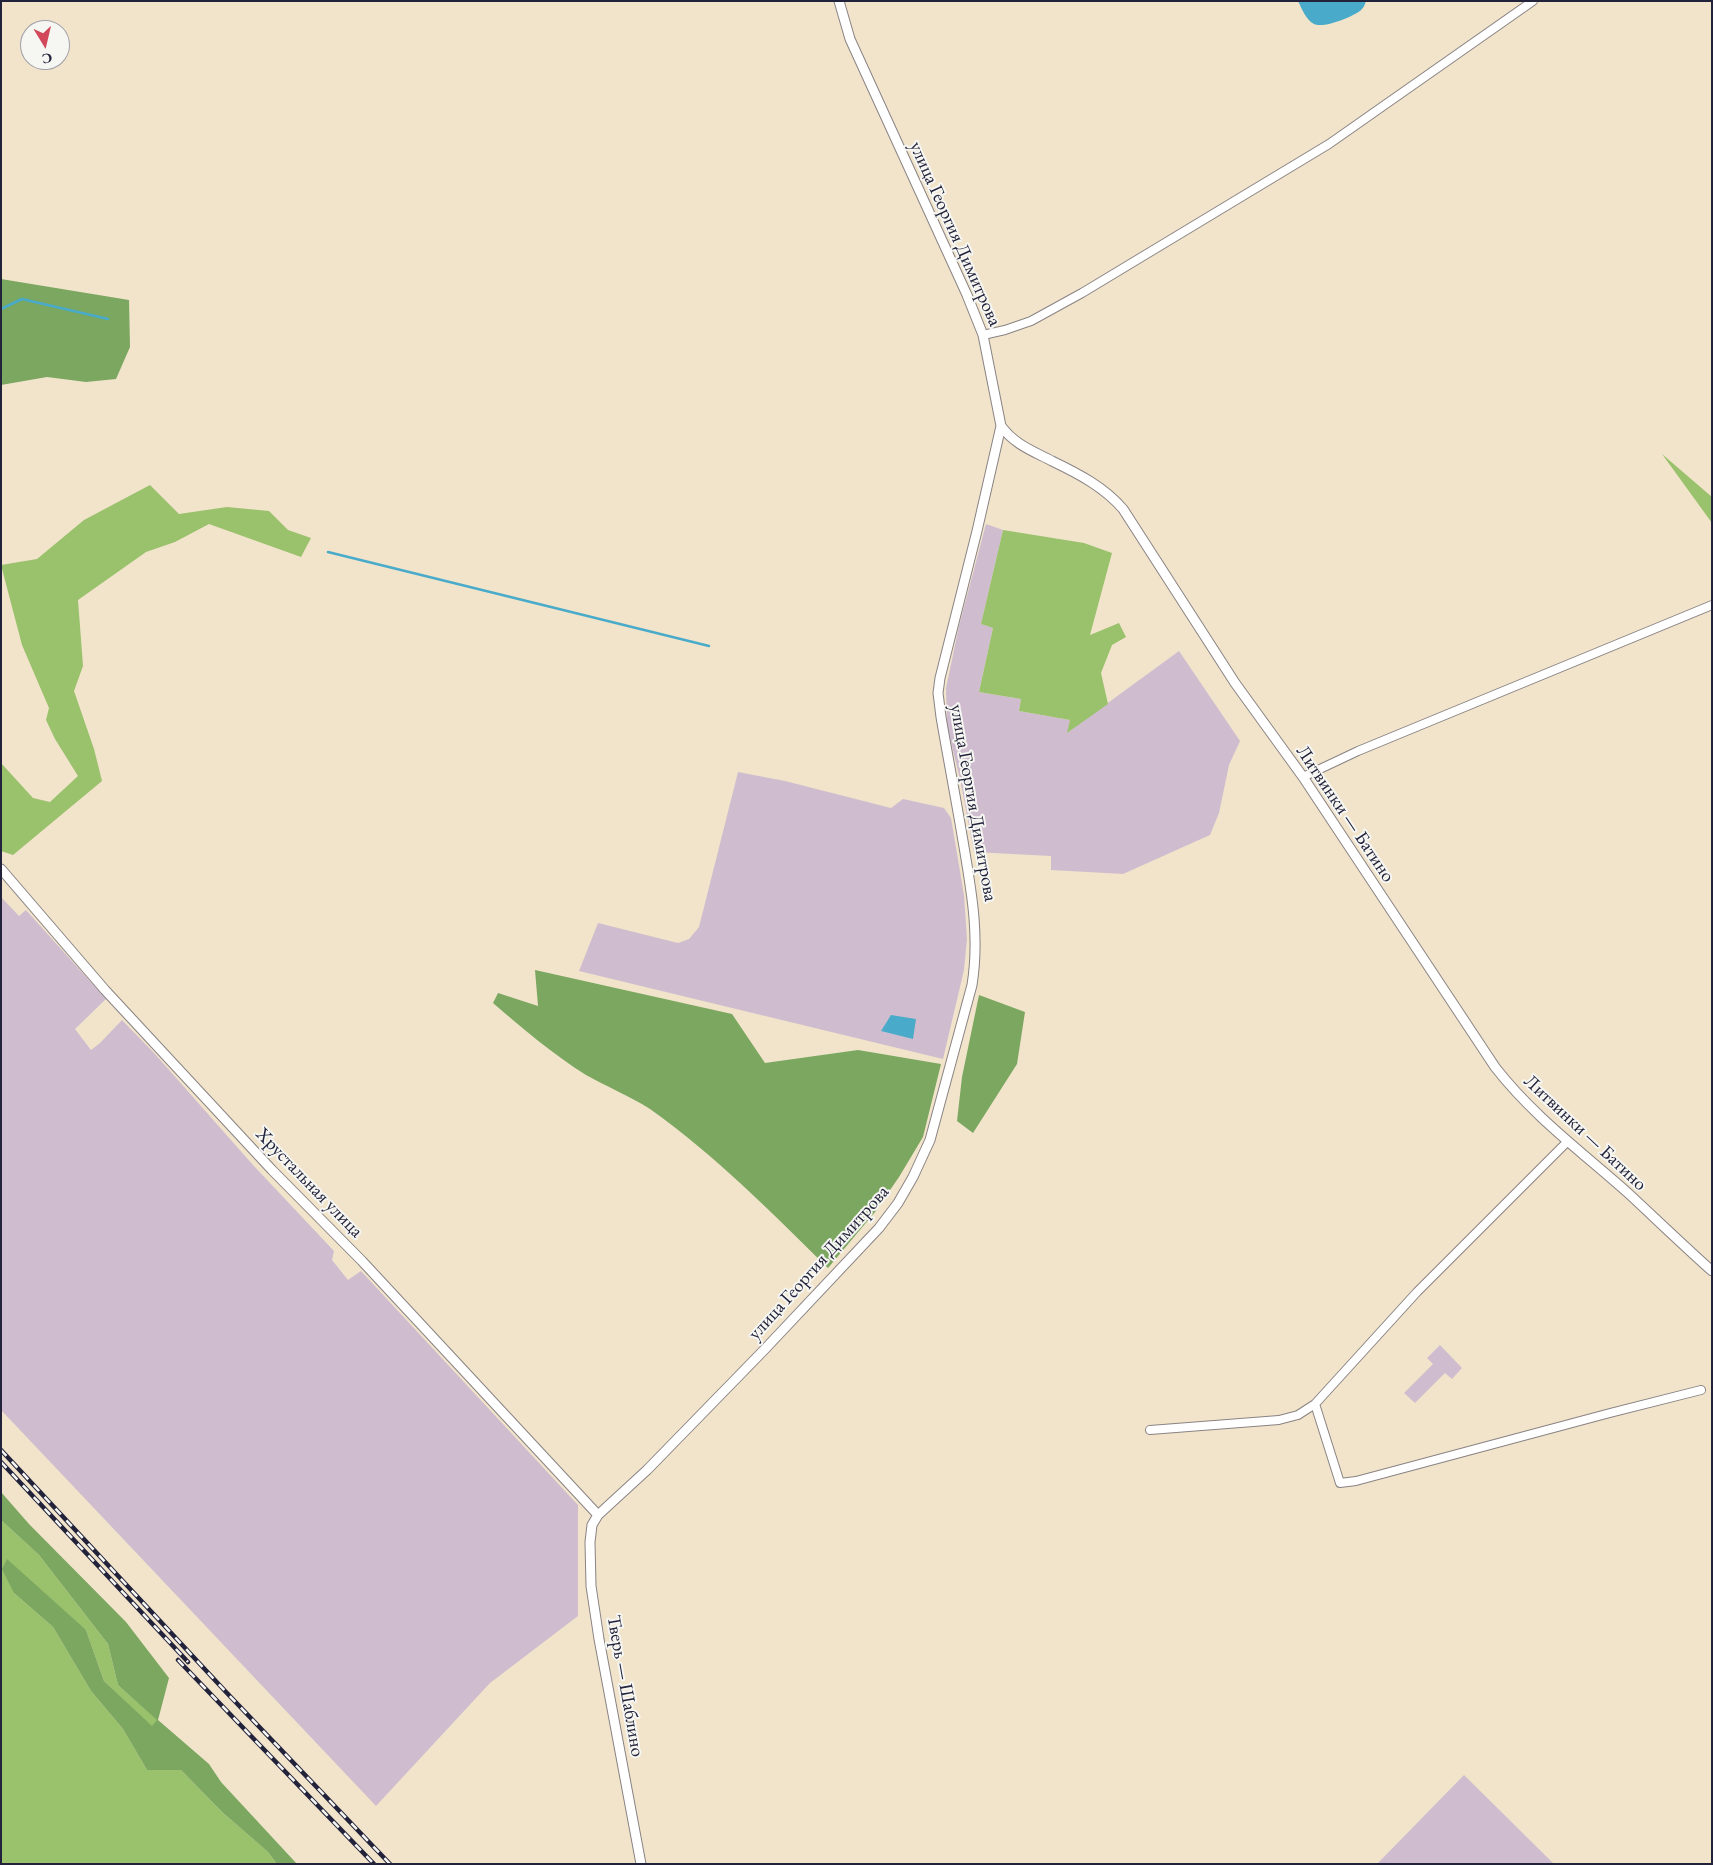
<!DOCTYPE html>
<meta charset="utf-8">
<style>
body{margin:0}
#map{position:relative;width:1713px;height:1865px;overflow:hidden;background:#f1e4cb;font-family:"EB Garamond",serif}
canvas{display:block}
.frame{position:absolute;inset:0;border:2px solid #22223b;pointer-events:none}
.north{position:absolute;left:20px;top:20px;width:50px;height:50px;box-sizing:border-box;background:#f6f6f2;border:1px solid #a1a1a9;border-radius:50%;rotate:171deg;font-size:14px;font-weight:700;line-height:20px;text-align:center;color:#22223b}
.north::after{content:'';display:block;margin:auto;width:18px;height:22px;background:#d1495b;clip-path:polygon(50% 0,100% 100%,50% 72%,0 100%)}
</style>
<div id="map">
<canvas width="1713" height="1865"></canvas>
<div class="frame"></div>
<div class="north">С</div>
</div>
<script>
const ctx = document.querySelector('canvas').getContext('2d');
ctx.lineJoin = 'round';
function paint(path, color) {
  ctx.fillStyle = color;
  ctx.fill(path, 'evenodd');
}
function trace(path, color, width, dash) {
  ctx.strokeStyle = color;
  ctx.lineWidth = width;
  ctx.lineCap = dash ? 'butt' : 'round';
  ctx.setLineDash(dash || []);
  ctx.stroke(path);
}
function write(font, color, halo, rows, align = 'center') {
  ctx.font = font + ' "EB Garamond",serif';
  ctx.lineWidth = 4;
  ctx.setLineDash([]);
  ctx.textBaseline = 'middle';
  ctx.strokeStyle = halo;
  ctx.fillStyle = color;
  for (const [text, x, y, turn = 0] of rows) {
    ctx.save();
    ctx.translate(x, y);
    ctx.rotate((+turn || 0) * Math.PI / 180);
    ctx.textAlign = isNaN(turn) ? turn : align;
    if (halo) ctx.strokeText(text, 0, 0);
    ctx.fillText(text, 0, 0);
    ctx.restore();
  }
}
const industrial = new Path2D(`
 M986,524l17,6 -22,94 12,4 -14,64 42,7 -2,12 51,9 -2,12 111,-81 61,90 -11,24 -10,48 -9,22 -87,39 -72,-4v-14l-77,-4 -14,-73 -13,-53 -1,-38 13,-62z
 M738,772l47,9 106,27 12,-9 41,9 7,10 13,77 3,44 -3,31 -21,89 -364,-88 19,-48 80,20 11,-4 10,-12z
 M1,897l18,19 7,-6 80,89 -31,30 16,21 9,-7 22,-23 33,34 98,111 81,86 -2,9 16,20 13,-9 217,234v111l-88,67 -114,123 -375,-396z
 M1440,1345l22,23 -10,11 -7,-6 -30,30 -11,-10 29,-29 -6,-6z
 M1464,1775l90,89h-177z`);
const green = new Path2D(`
 M1662,454l50,43v26z
 M150,485l29,29 48,-7 42,4 19,19 23,8 -10,19 -92,-33 -34,18 -29,10 -68,48 5,66 -9,25 20,58 8,32 -89,74 -12,-4v-88l32,35 17,4 28,-26 -23,-37 -9,-19 3,-12 -27,-63 -21,-80 36,-6 47,-39z
 M1003,530l81,13 28,10 -22,82 29,-12 7,14 -14,8 -11,28 7,31 -41,29 3,-13 -51,-9 2,-12 -42,-7 14,-64 -12,-4z
 M1,1520l38,35 69,89 10,41 40,35 -6,7 -48,-46 -18,-51 -72,-37 39,34 38,64 32,38 24,41h34l41,42 46,40 9,12h-276z`);
const forest = new Path2D(`
 M1,279l128,21 1,47 -14,32 -30,3 -39,-5 -46,8z
 M535,970l197,44 33,49 93,-13 83,14 -18,73 -24,40 -24,35 -47,56c-57,-56 -113,-113 -178,-159 -20,-13 -43,-22 -64,-34 -32,-20 -64,-47 -93,-72l5,-10 40,13z
 M979,995l46,17 -8,52 -44,69 -16,-12 5,-44z
 M1,1492l28,32 97,98 43,56 -11,42 51,44 12,18 76,82h-20l-9,-12 -46,-40 -41,-42h-34l-24,-41 -32,-38 -38,-64 -39,-34 -12,-24 5,-10 79,71 18,51 48,45 5,-6 -39,-35 -10,-41 -69,-89 -38,-35z`);
const water = new Path2D(`
 M1298,1h68c-1,3 -2,6 -4,8 -6,7 -39,20 -48,15 -8,-4 -12,-15 -16,-23z
 M891,1015l25,4 -3,20 -32,-8z`);
const stream = new Path2D(`
 M1,309l21,-10 86,20
 M328,552l381,94`);
const minor = new Path2D(`
 M983,335l22,-5 26,-9 51,-28 247,-149 204,-143
 M1303,777l55,-26 354,-146
 M1315,1404l25,79 16,-2 254,-68 91,-23
 M1150,1430l129,-10 19,-5 17,-11 102,-112 150,-150`);
const tertiary = new Path2D(`
 M1001,426c14,19 32,25 51,35 27,13 52,26 71,48l112,174 68,94 192,290c38,49 87,85 133,126 28,26 56,53 84,78
 M1,869l104,121 167,180 90,91 236,254
 M641,1864l-42,-225 -8,-53 -1,-44 2,-17 6,-10 49,-45 117,-120 115,-122 19,-25 15,-26 17,-37 42,-155c8,-50 -1,-96 -9,-144 -7,-42 -15,-83 -22,-124l-3,-24 2,-15 37,-147 24,-105 -18,-91 -16,-40 -117,-256 -11,-38`);
const rail = new Path2D(`
 M1,1450l225,242 164,172
 M1,1462l187,200
 M178,1660l196,204`);
const streetNames = [
 ["улица Георгия Димитрова",955,234,66],
 ["улица Георгия Димитрова",973,803,80],
 ["Литвинки — Батино",1345,814,56],
 ["Литвинки — Батино",1585,1133,43],
 ["Хрустальная улица",309,1183,46],
 ["улица Георгия Димитрова",819,1263,-48],
 ["Тверь — Шаблино",625,1686,80]
];
paint(industrial, '#cfbdcf');
paint(green, '#9ac16c');
paint(forest, '#7ba760');
paint(water, '#49abc9');
trace(stream, '#49abc9', 2.5);
trace(minor, '#8a8383', 10);
trace(tertiary, '#8a8383', 11);
trace(minor, '#fff', 8);
trace(tertiary, '#fff', 9);
trace(rail, '#22223b', 4.5);
trace(rail, '#f6f6f2', 2.5, [8]);
write('19px', '#22223b', '#f6f6f2', streetNames);
</script>
